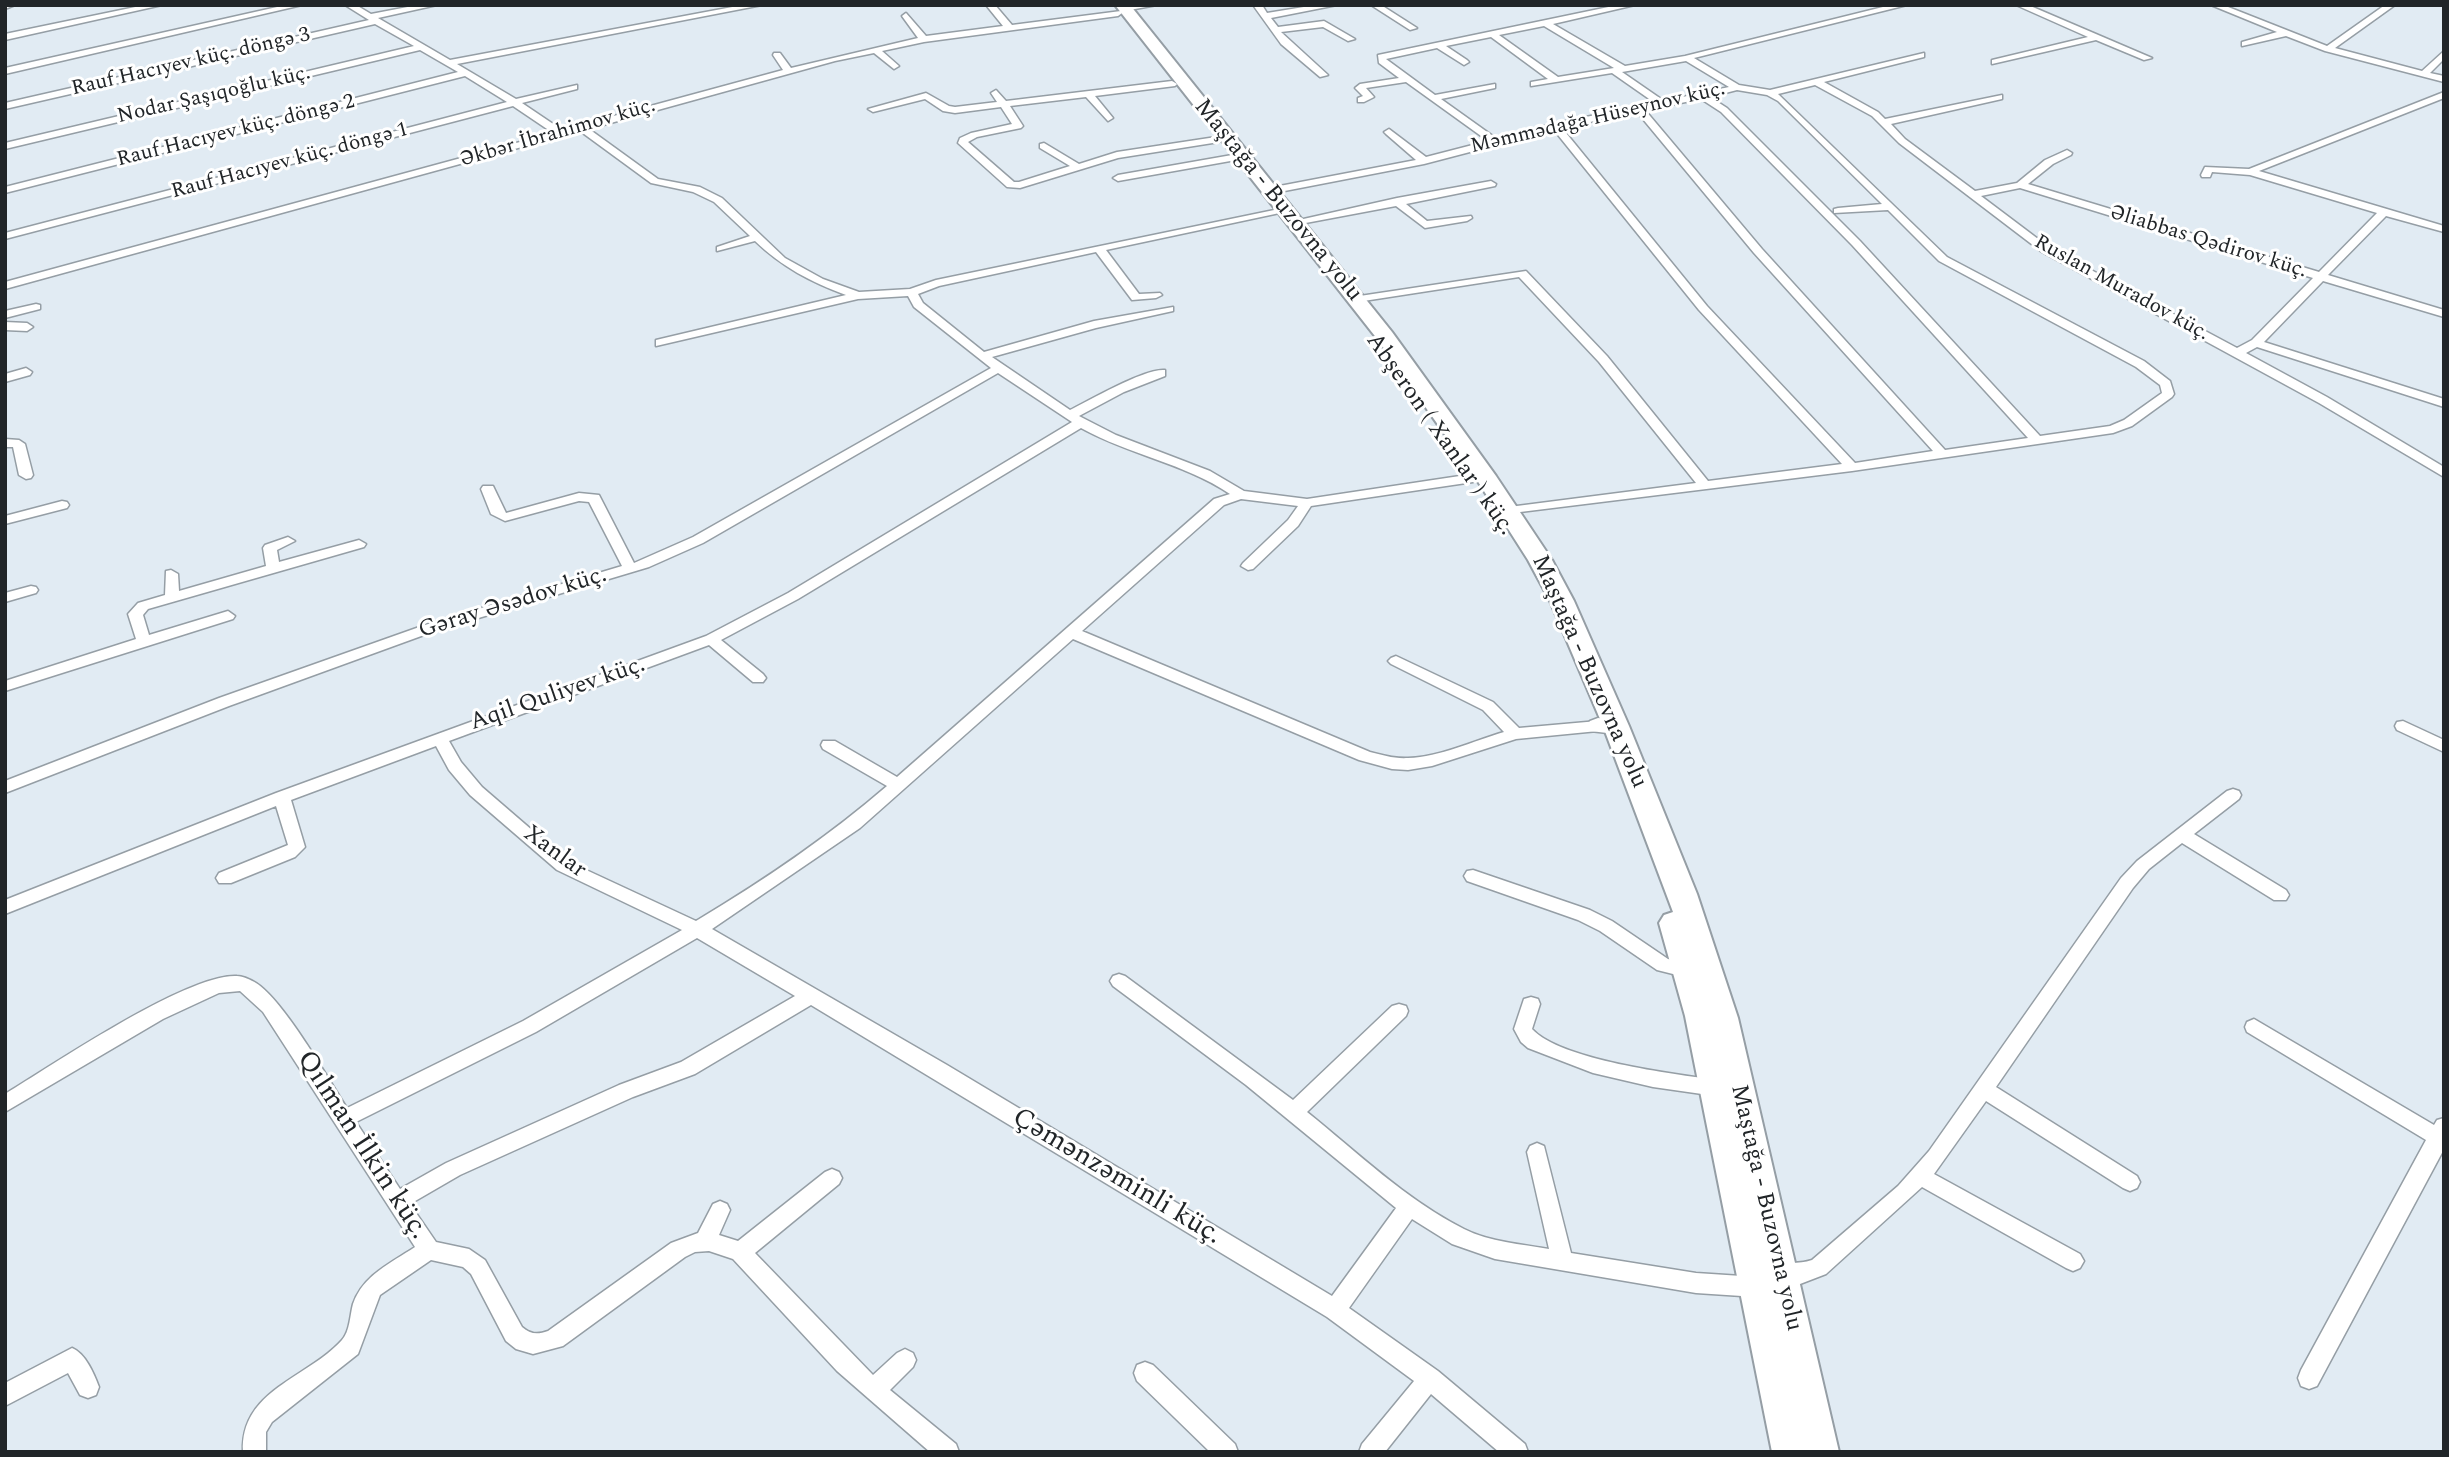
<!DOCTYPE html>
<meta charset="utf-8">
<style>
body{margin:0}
#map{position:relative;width:2449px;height:1457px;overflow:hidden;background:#e1ebf3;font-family:Spectral,serif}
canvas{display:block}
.frame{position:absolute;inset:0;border:7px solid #212528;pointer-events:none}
</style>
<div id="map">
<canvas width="2449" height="1457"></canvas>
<div class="frame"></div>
</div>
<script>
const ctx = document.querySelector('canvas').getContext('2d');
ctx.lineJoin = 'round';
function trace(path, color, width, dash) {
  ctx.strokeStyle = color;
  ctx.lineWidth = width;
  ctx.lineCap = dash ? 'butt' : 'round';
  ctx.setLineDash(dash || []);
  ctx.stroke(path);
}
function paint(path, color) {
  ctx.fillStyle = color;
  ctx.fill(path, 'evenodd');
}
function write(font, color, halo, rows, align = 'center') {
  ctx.font = font + ' Spectral,serif';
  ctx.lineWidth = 6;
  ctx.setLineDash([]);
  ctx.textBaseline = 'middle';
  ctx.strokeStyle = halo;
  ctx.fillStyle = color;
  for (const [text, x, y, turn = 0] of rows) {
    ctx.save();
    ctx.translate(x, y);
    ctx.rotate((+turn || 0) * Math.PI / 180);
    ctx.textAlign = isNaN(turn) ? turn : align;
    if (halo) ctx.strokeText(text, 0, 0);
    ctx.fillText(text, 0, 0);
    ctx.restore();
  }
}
const minor = new Path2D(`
 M5,5h10l-10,4z
 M145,5h17l-157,35v-6z
 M286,5h16l-297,69v-6z
 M345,5h11l15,9 47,-9h19l-59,13 72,42 293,-55h19l-305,59 59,35 61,-14v4l-55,14 40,27 221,-60 -10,-15 1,-2h6l11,15 127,-30 -16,-22 4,-3 20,23 77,-10 -17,-21h9l17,20 109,-14 1,2 -4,3 -194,26 -42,9 17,15 -5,3 -20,-16 -39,8 -246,68 69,50 42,8 22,11 63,60 38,21 36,13 51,-3 26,-9 343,-71v4l-4,1 -169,36 33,44 21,-1 2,2 -6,3 -24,2 -36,-48 -157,34 -21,8 5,9 61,49 110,-31 79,-14v4l-77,17 -104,29 78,53c20,-10 75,-42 95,-40v6l-41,16 -45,24 37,19 94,36 34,20 63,8 166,-25 7,4 -7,4 -162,24 -13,20 -45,43 -5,1 -7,-4 2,-3 45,-43 10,-14 -57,-7 -17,6 -142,126 288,121c12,3 25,7 38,6 32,-1 65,-17 96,-26l-21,-22 -92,-46 -3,-3 3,-3 5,-2 97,46 26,26 79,-7 8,5 -8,5 -82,8 -84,27 -24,4 -16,-1 -33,-9 -286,-121 -213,189 -148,101 235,136 385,231 64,-88 -150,-123 -133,-99 -3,-5 3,-5 6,-2 6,2 168,124 99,-94 7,-2 7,2 2,5 -2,5 -99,96c50,40 99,88 157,117 26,13 57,15 85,20l-22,-97 3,-6 7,-3 7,3 27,107 125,20 61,4 8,3 3,7 -3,7 -8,3 -61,-4 -201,-34 -43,-15 -40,-25 -63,89 89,63 87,73 3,8h-29l-68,-58 -46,58h-26l3,-8 52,-63 -87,-64 -516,-312 -116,69 -62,23 -173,78 -50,29 26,38 33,7 16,11 37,67c8,7 15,8 26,4l123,-88 27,-10 15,-29 7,-3 7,3 3,6 -11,25 19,6 87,-69 7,-3 7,3 3,6 -3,6 -84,69 118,122 24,-22 8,-4 8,4 3,7 -3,7 -23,23 66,54 3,8h-29l-93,-81 -104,-112 -24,-8 -14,1 -10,5 -122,89 -30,8 -17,-5 -10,-8 -35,-67 -8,-7 -32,-7 -51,35 -22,59 -86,68 -6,10v20h-23c-3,-62 65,-74 99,-112 8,-9 8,-25 11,-36 10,-29 38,-41 62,-57l-152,-235 -23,-21 -21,2 -56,26 -158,93v-18c46,-28 183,-121 232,-118 6,0 14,4 19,7 28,18 71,94 91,125l176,-87 159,-91 -125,-60 -87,-75 -21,-25 -13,-24 -145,54 14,47 -10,10 -64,26h-12l-3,-5 3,-5 69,-28 -12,-39 -271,108v-14l271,-107 430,-157 82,-43 284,-171 -74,-49 -295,170 -54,24 -214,64 -206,75 -224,87v-12l214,-83 206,-73 197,-59 -33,-64 -10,-1 -74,20 -14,-7 -10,-25 2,-3h10l13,27 73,-20 20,2 35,68 59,-26 298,-169 -77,-61 -6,-11 -50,3 -202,47v-6l190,-45c-35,-13 -64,-28 -91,-54l-38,10v-4l33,-11 -36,-34 -21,-10 -42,-9 -71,-52 -575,158v-7l548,-149 -40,-27 -508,133v-6l502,-131 -42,-26 -460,117v-6l453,-115 -38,-22 -415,99v-6l409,-97 -39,-22 -370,85v-6l364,-83zM1081,428c48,27 103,35 149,66l-16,5 -317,278 -62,-36h-12l-2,4 2,4 64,37c-59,51 -124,95 -191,135l-127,-59 -87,-75 -21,-25 -12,-21 260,-96 44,37h10l3,-4 -3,-4 -42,-34 77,-41zM697,938l98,58 -114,66 -62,23 -173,78 -46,26 -44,-67 180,-90z
 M1126,5h31l-33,6 -4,-3z
 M1253,5h9l5,8 49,-8h21l-66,13 7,9 46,-6 31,18 -7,2 -25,-14 -42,5 47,43 -8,2 -39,-33z
 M1371,5h10l36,23 -7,2z
 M1618,5h17l-82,19 72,42 60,-10 206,-51h16l-213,53 45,27 31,5 154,-37v4l-100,25 54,30 7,7 117,-24v4l-111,25 14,15 70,52 42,-8 28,-23 22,-10 5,3 -1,2 -18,9 -25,20 291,88 58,-59 -127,-38 -38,-3 -2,5h-8l-1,-2 4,-8 44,2 195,-77v6l-185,73 185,55v6l-58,-16 -58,59 116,35v7l-121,-36 -59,61 180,57v8l-187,-60 -11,6 81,44 117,70v10l-125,-74 -277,-151 -143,-109 -27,-27 -57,-31 -37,9 169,163 197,104 26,20 4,13 -2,3 -40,29 -19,7 -261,38 -348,43 -2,-3 2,-3 5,-1 187,-24 -97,-121 -80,-85 -162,25 -4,-1v-4l173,-26 81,85 101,125 134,-17 -143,-154 -145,-180 -130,34 -155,30 -5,-3 5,-3 147,-28 -30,-26 -2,-2 5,-3 37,28 62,-16 -82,-59 -40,6 8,9 -10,5h-6v-4l5,-2 -8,-8 5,-4 39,-6 -20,-15 -1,-8zM1544,26l70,42 -56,9 -59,-42zM1491,37l57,42 -17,3v4l81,-13 43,30 -99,20 -59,16 -56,-40 54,-11v-4l-60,11 -49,-36 51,-11 27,17 5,-3 -2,-2 -21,-14zM1686,61l43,26 -65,14 -42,-29zM1737,90l30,5 11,6 104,103 -44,4 -4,1v4l54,-3 51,51 197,106 24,18 2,8 -38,27 -14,6 -70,10 -180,-195 -133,-133 -17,-11zM1701,99l20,13 131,133 176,193 -83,12 -183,-201 -117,-139zM1637,112l117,141 179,198 -78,12 -148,-157 -145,-178zM2020,188l293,90 -61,62 -15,8 -187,-100 -69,-52z
 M2016,5h12l124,53 -8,2 -48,-20 -104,24v-4l96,-23z
 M2211,5h12l104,41 58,-41h10l-60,43 87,23 22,-20v8l-14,14 14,3v6l-119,-31 -39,-15 -44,10v-4l35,-10z
 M1172,81l5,3 -2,2 -80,10 18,22 -5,3 -22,-24 -76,9 13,20 -2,2 -44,9 -9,5 46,40h5l51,-16 -30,-18v-4l4,-1 35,21 38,-12 99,-15 5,3 -2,2 -101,16 -98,30 -13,-1 -49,-44 2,-5 11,-5 41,-9 -11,-17 -46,6 -12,-2 -18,-12 -52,13 -5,-3 58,-16 23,13 6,1 42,-5 -6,-9 5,-3 10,11z
 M1232,155l4,1v4l-118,21 -5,-3 5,-3z
 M1491,181l5,3 -1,2 -89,18 21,17 44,-5 1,2 -5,3 -42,7 -29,-22 -101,19 -5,-3 107,-24z
 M36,304l4,1v4l-35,9v-7z
 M5,322l22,1 6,4 -6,4 -22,-1z
 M26,368l6,4 -2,3 -25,7v-8z
 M5,439l14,1 6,4 8,31 -2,3 -5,1 -7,-4 -6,-28h-8z
 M62,501l5,1 2,3 -2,3 -62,16v-8z
 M288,537l7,4 -18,9 2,12 80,-22 7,4 -2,3 -216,62 -5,6 6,20 79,-24 7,5 -2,3 -228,72v-10l131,-42 -8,-25 10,-11 27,-8 1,-24 5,-1 7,4 1,17 87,-25 -3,-18 2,-3z
 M31,586l5,1 2,3 -2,3 -31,9v-9z
 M2403,721l41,19v12l-47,-22 -2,-4 2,-4z
 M2233,789l6,2 2,4 -2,4 -45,35 92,56 3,5 -3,5h-12l-92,-57 -33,26 -16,19 -137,199 141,89 3,6 -3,6 -7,3 -7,-3 -137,-87 -52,73 146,80 4,7 -4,7 -7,3 -7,-3 -144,-81 -96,87 -26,10 -28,-4 -4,-7 4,-7c13,-5 26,-1 40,-6l86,-74 31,-35 192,-273 16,-17 90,-70z
 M1473,870l117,40 22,11 56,38 27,7 3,5 -3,5 -6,2 -32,-8 -57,-39 -22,-11 -111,-39 -3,-5 3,-5z
 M1531,997l7,2 2,5 -8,25c28,31 142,45 184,51l7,2 3,6 -3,6 -7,2 -63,-9 -60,-14 -65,-25 -7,-6 -7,-13 10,-30z
 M2254,1019l180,106 3,-5 7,-2v31l-127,237 -8,3 -8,-3 -3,-8 3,-8 125,-230 -179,-108 -2,-5 2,-5z
 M72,1348c14,6 22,26 27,39l-3,8 -8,3 -8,-3 -12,-22 -63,33v-23z
 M1145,1362l8,3 82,79 3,8h-28l-73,-71 -3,-8 3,-8z`);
const secondary = new Path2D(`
 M1598,718l26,3 3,5 -3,5 -8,3 -26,-3 -3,-5 3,-5z`);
const primary = new Path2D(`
 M1115,5h15l262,327 104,144 56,84 22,41 55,125 68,168 41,124 101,434h-67l-87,-436 -26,-93 5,-8 9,-3 -70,-186 -53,-125 -22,-41 -53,-83 -97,-137z`);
const farStreetnames = [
 ["Rauf Hacıyev küç. döngə 3",191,63,-13],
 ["Nodar Şaşıqoğlu küç.",214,96,-13],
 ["Məmmədağa Hüseynov küç.",1598,119,-13],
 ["Rauf Hacıyev küç. döngə 2",236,132,-14],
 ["Əkbər İbrahimov küç.",558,134,-16],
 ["Rauf Hacıyev küç. döngə 1",290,162,-15],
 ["Əliabbas Qədirov küç.",2208,243,17],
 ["Ruslan Muradov küç.",2121,289,29]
];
const streetNames = [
 ["Maştağa - Buzovna yolu",1277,201,51],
 ["Abşeron ( Xanlar ) küç.",1439,435,55],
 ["Gəray Əsədov küç.",513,604,-17],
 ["Maştağa - Buzovna yolu",1588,672,66],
 ["Aqil Quliyev küç.",558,695,-19],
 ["Xanlar",554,853,36],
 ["Maştağa - Buzovna yolu",1765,1208,77]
];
const nearStreetnames = [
 ["Qılman İlkin küç.",361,1146,57],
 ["Çəmənzəminli küç.",1116,1178,31]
];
trace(minor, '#959ea5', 3);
trace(secondary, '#959ea5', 3);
trace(primary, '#959ea5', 4);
paint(minor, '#fff');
paint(secondary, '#fff');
paint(primary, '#fff');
write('21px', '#212528', '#fff', farStreetnames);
write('24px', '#212528', '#fff', streetNames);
write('28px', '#212528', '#fff', nearStreetnames);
</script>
